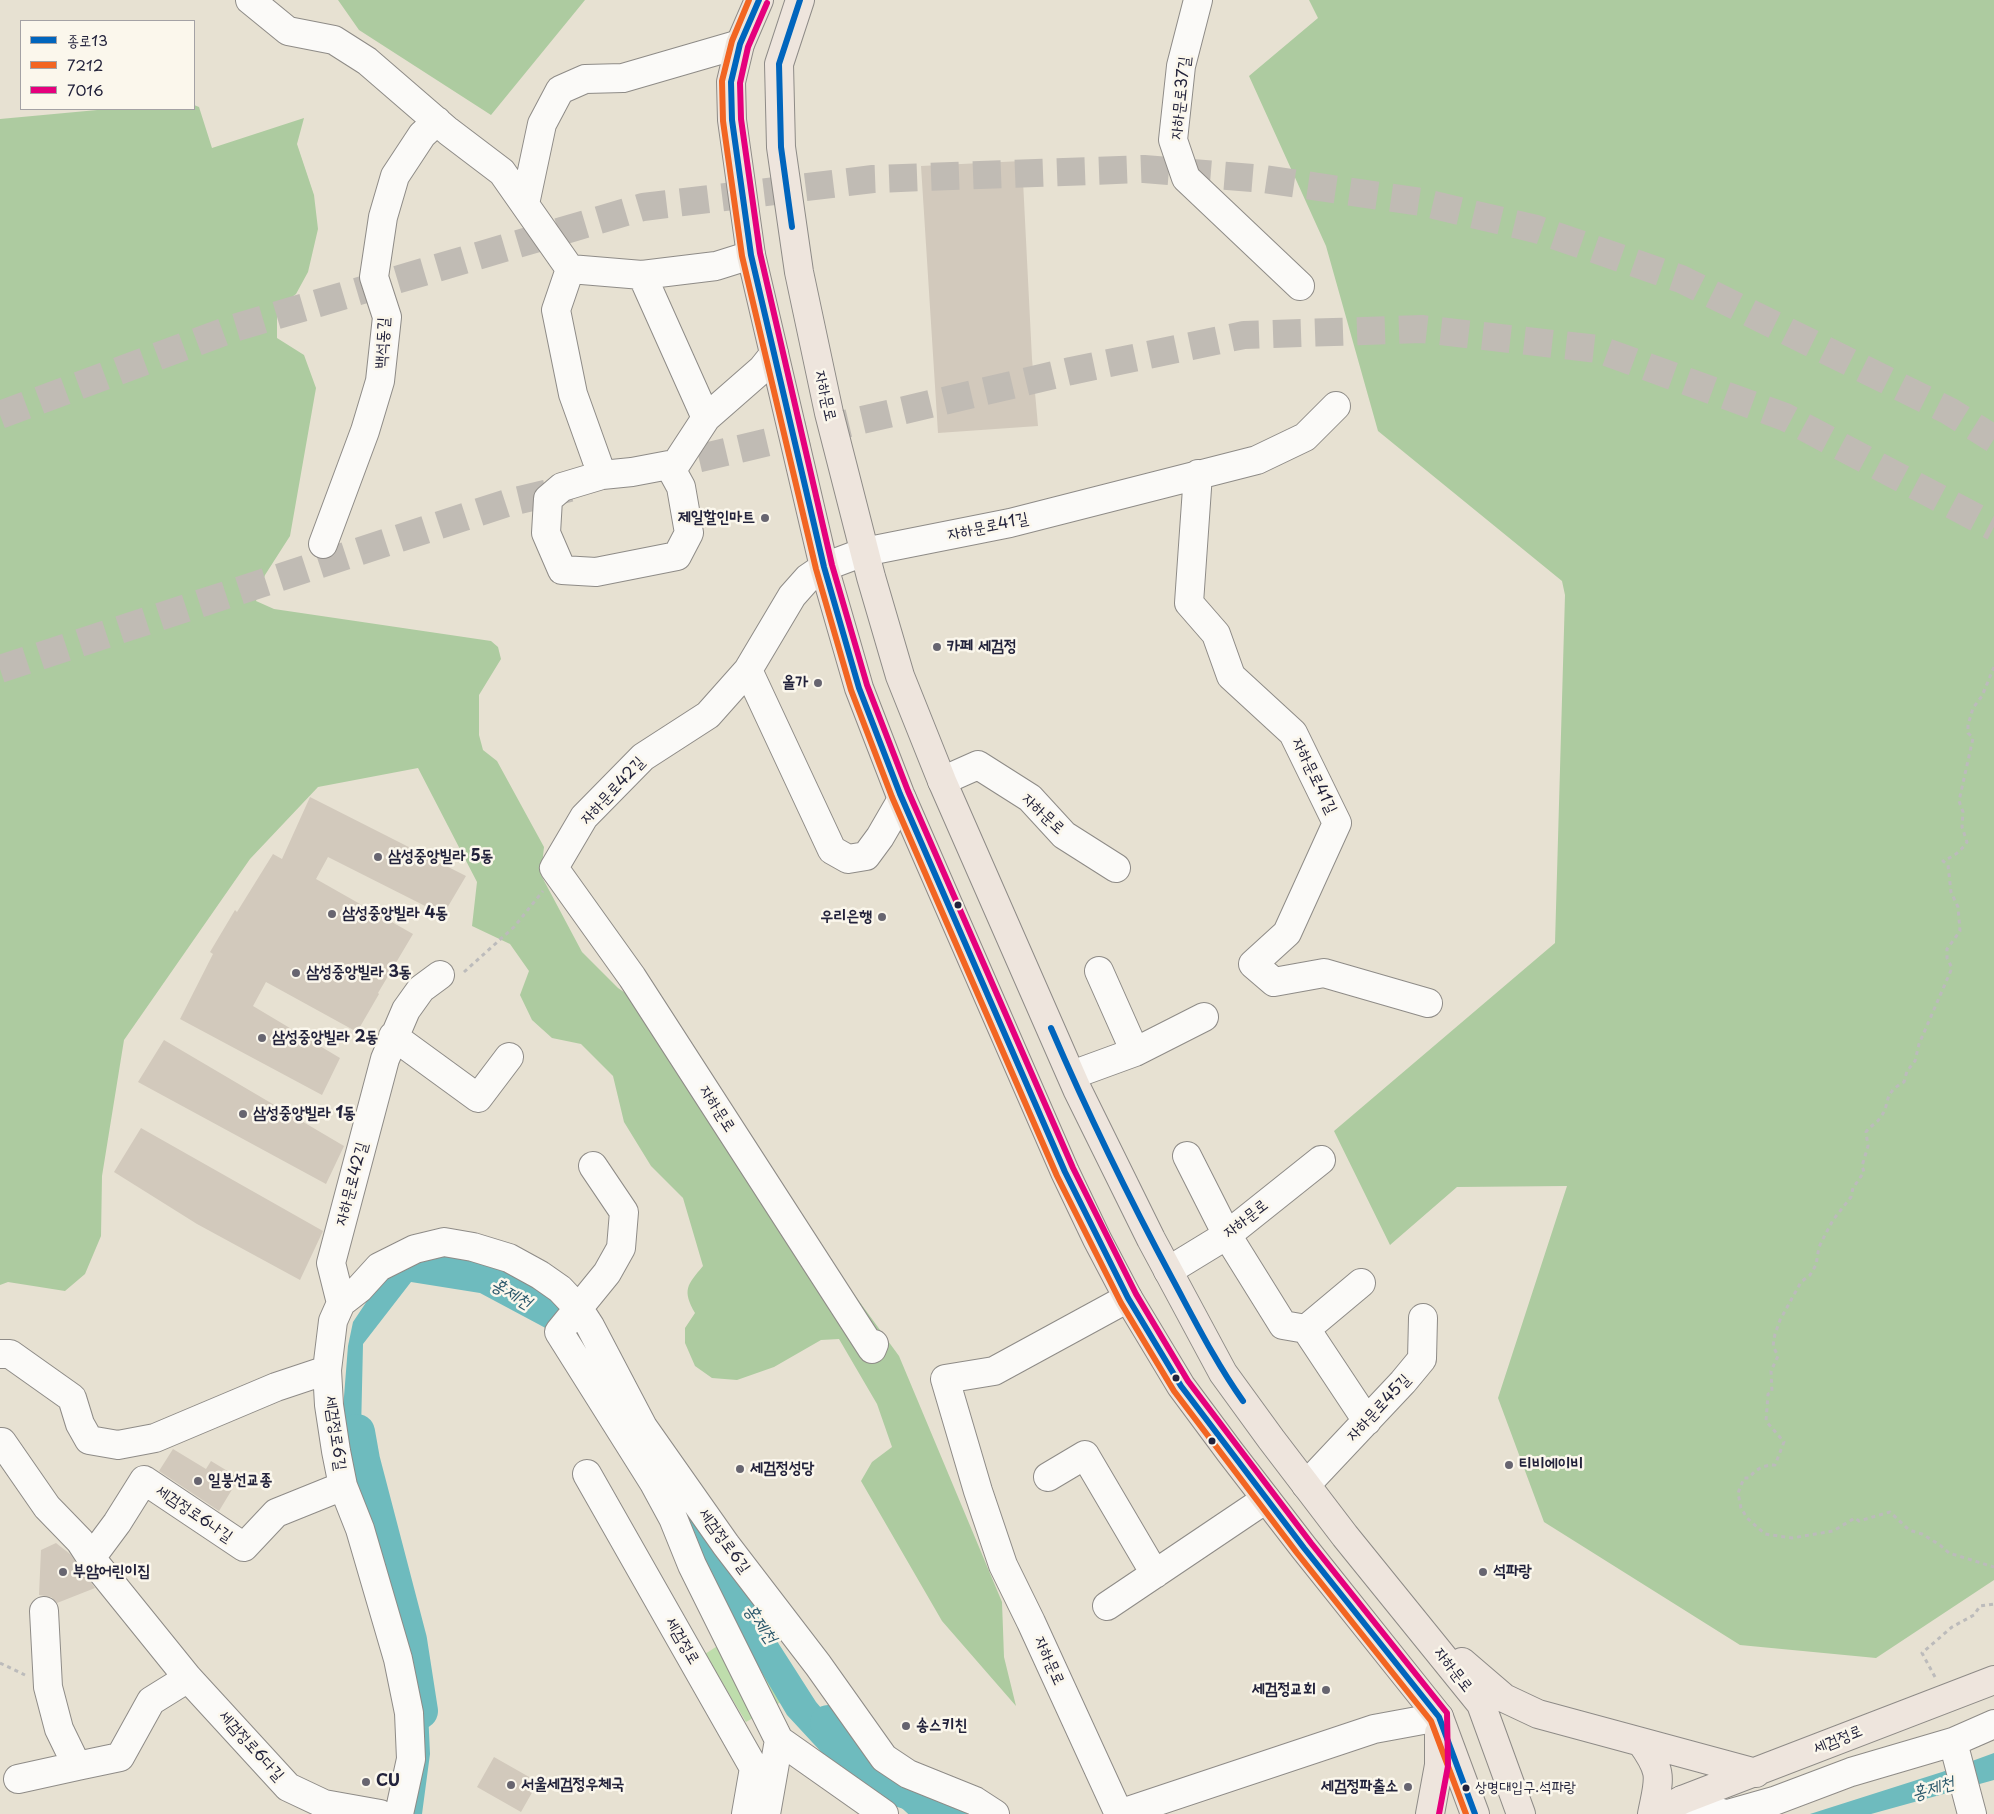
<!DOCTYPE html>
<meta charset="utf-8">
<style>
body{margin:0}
#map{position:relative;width:1994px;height:1814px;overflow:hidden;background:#e7e1d2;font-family:"Playpen Sans","Poor Story",sans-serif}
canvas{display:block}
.legend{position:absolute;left:20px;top:20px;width:175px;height:90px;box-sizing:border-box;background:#fbf7ec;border:1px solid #a4a2a5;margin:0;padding:6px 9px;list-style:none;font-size:15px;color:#22223b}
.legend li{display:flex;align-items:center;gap:10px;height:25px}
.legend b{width:25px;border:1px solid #a4a2a5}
</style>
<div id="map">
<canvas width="1994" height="1814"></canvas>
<ul class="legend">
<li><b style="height:6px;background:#0065bd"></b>종로13</li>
<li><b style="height:6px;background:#f26522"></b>7212</li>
<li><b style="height:6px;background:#e5007d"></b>7016</li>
</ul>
</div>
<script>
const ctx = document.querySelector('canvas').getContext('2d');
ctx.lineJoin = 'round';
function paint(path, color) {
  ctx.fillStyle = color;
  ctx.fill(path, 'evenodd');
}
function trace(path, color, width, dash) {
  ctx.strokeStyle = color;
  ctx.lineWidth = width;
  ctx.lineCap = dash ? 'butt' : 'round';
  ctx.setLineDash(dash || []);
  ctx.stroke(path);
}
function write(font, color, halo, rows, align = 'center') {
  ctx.font = font + ' "Playpen Sans","Poor Story",sans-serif';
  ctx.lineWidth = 5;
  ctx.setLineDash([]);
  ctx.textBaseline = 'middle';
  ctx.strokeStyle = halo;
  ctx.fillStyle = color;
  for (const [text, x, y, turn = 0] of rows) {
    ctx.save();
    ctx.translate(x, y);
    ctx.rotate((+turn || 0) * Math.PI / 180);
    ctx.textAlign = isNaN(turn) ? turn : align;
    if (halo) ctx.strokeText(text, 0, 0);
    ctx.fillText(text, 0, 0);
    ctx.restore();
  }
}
const green = new Path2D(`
 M747,1627l43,70 -44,25 -41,-68z`);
const forest = new Path2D(`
 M338,0h247l-94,115 -132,-85z
 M1309,0h685v1580l-118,78 -136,-13 -196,-123 -46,-124 69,-212 -110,1 -67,58 -56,-114 221,-188 10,-348 -3,-14 -184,-150 -52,-185 -77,-170 69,-58z
 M194,105l5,2 13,41 92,-30 -7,26 17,51 4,34 -10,43 -12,22 -19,15v29l27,17 12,33 -26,148 -25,39 -9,26 18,8 217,32 7,6 3,12 -22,36v40l4,15 14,11 47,86 -3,28 41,77 36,36 25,17 256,351 103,246 2,55 12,49 -74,-85 -81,-140 11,-19 20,-15 -15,-43 -38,-65 -18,1 -47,27 -37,13 -25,-2 -17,-12 -10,-23v-15l10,-15c-13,-23 -8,-28 8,-47l-20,-68 -32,-32 -27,-44 -11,-46 -32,-32 -29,-6 -20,-18 -12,-25 9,-24 -19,-27 -38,-18 5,-44 -59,-114 -100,19 -68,72 -126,181 -22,136 -1,60 -16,38 -20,17 -57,-9 -8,3v-1166l108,-10h86z`);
const water = new Path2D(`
 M425,1252l34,2 69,26 43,35 127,241 45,32 73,114 60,71 97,41h-54l-46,-15 -36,-30 -50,-54 -58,-98 -82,-128 -94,-157 -73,-39 -69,-11 -48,62 -2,87 10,74 25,108 32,97 2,44 -8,60h-29l11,-108 -52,-211 -9,-86 5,-63 5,-24 30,-45z
 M1994,1753v27l-123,34h-61l132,-42z`);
const river = new Path2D(`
 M357,1432l5,28 47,180 11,71
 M665,1477l90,140
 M828,1723l11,16 74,55 22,20`);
const building = new Path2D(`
 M1022,161l10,198 6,67 -100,7 -17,-267z
 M310,797l156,79 -23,39 -115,-58 -12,22 97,55 -35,59 1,1 -22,38 -91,-50 -13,24 87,52 -18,37 -142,-76 33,-65 -3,-2 25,-42 2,2 36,-58 9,5z
 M164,1040l180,106 -18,38 -188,-102z
 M141,1128l182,103 -23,49 -103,-56 -83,-52z
 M173,1449l33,20 5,-8 28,17 -20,33 -60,-40z
 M56,1543l14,11 25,34 -38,15 -6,-6 -12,-2 2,-45z
 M494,1757l44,25 -17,30 -44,-25z`);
const highwayTunnel = new Path2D(`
 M0,415l234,-87 409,-121 230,-28 271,-10 120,10 157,23 115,27 145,50 268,132 45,28
 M658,468l413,-97 173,-36 178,-6 176,20 187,68 209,110
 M0,669l507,-166 63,-15`);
const path = new Path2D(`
 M1994,667l-12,29 -9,12 -5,17v8l5,5 -14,63 4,11 -1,15 5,15c-7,10 -13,14 -24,19l5,4 3,27 7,15 2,24 -13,18v9l5,10 -33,76 -4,17 -8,10 -3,11c-23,13 -12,20 -24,36 -4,6 -10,8 -14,14l2,14 -6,20 2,6 -11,16 -2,9 -18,23 -8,15 -6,12 -3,18 -6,10 -9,7 -21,38 -5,14 -2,12 5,10 -7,15 1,21 -4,2 -2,27 18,21 -9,23c-12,0 -19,4 -26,13h-5l-6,15 3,15 6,10 18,16 27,4 41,-7 22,-13 4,3 31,-9 19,18 13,4 18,11 9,8 45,14
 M464,972l50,-45 29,-36
 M0,1663l25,12
 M1935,1677l-13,-24 30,-26 22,-12 6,-9 14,-2`);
const minor = new Path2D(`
 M250,0l38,31 46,9 33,21 81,70 54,41 68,97 -14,41 17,84 29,81
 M1198,0l-17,66 -8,74 13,38 114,108
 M525,204l17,-80 18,-34 25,-11 38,-1 117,-34
 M570,269l72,6 64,143 -34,52
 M642,275l74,-9 35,-11
 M706,418l56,-49 12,-15
 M669,465l12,22 8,46 -12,23 -81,16 -34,-2 -16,-37 2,-34 14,-12 40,-12 30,-3z
 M1198,474l-9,129 27,31 15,42 62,57 44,90 -50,110 -34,31 21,18 50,-9 104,30
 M323,544l42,-113 15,-50 7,-64 -13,-40 9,-60 12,-41 27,-41 15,-14
 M748,670l84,180 16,9 18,-3 14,-19 22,-38
 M942,781l36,-16 52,33 34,37 52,33
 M1099,971l36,81
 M393,1036l85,62 31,-41
 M1072,1075l63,-23 69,-35
 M1187,1156l40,79 56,90 23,4 61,92
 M593,1166l31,46 -3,36 -14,25 -48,59 95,151 19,35 19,47 87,175
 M1168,1271l59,-36 94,-75
 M1128,1298l-134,73 -49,8 33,112 25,74 28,57 88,192 255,-85 65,-12
 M341,1303l-10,-40 54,-204 21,-49 15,-21 19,-14
 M1306,1329l55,-46
 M874,1344l-2,5 -240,-372 -78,-109 30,-51 59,-60 65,-42 40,-45 44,-74 16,-18 16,-11 40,-15 146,-29 247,-63 48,-23 31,-31
 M0,1354h10l62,44 8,26 9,16 29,5 37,-7 121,-51 51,-17
 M2,1442l45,65 33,34 11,17 26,-35 27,-43 100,67 32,-34 67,-27
 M587,1474l167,294 -8,46
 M1048,1477l37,-22 70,119
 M1306,1485l97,-103 19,-23 1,-41
 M91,1558l97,120 100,109 36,17 56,10
 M1107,1606l159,-107
 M44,1611l4,76 11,42 18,37 43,-9 31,-56 37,-23
 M1953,1742l19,72
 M18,1779l59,-13
 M1682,1800l43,14
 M399,1814l12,-55 -2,-46 -11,-54 -38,-130 -17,-43 -7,-35 -7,-46 -2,-35 6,-49 8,-18 18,-14 20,-22 36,-18 29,-7 29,5 36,11 31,17 20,14 19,20 11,17 53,101 83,118 92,120 66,93 24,16 67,27 20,13
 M766,1814l13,-74 105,74
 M1728,1814l46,-13 77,-29 102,-30 41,-18`);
const major = new Path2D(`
 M759,0l-19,44 -9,38 1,38 19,135 73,312 35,121 41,106 165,378 32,67 31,59 53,88 49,66 74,96 135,169 36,97
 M800,0l-21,64 2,83 18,125 30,141 42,164 29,99 42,105 135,308 74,150 72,134 48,66 74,97 136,168 40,110
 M1462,1662l42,36 34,16 218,59
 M1641,1742c23,32 18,36 11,72
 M1430,1814l9,-49v-32
 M1655,1814l27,-14 312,-120`);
const bus1 = new Path2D(`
 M759,0l-19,44 -9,38 1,38 19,135 73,312 35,121 41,106 165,378 63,126 53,88 123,162 135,169 36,97
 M792,227l-11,-80 -2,-83 21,-64
 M1051,1028c37,86 78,170 122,252 22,41 43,83 70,121`);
const bus2 = new Path2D(`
 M749,0l-17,41 -10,40 1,40 19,135 74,313 35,121 41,107 165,379 64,127 53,88 123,162 134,168 35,93`);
const bus3 = new Path2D(`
 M767,3l-19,44 -8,36 1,36 19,134 72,312 35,120 41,106 165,377 63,126 52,87 123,162 136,170 1,53 -9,48`);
const markers = [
 [765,518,5,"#676570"],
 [937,647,5,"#676570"],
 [818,683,5,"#676570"],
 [378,857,5,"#676570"],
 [958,905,4.5,"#22223b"],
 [332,914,5,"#676570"],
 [882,917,5,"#676570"],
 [296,973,5,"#676570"],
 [262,1038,5,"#676570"],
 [243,1114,5,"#676570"],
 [1176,1378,4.5,"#22223b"],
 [1212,1441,4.5,"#22223b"],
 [1509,1465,5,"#676570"],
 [740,1469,5,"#676570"],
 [198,1481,5,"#676570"],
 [63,1572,5,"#676570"],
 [1483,1572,5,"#676570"],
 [1326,1690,5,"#676570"],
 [906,1726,5,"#676570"],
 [366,1782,5,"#676570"],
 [511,1785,5,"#676570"],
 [1408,1787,5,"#676570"],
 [1466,1788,4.5,"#22223b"]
];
const busNames = [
 ["상명대입구.석파랑",1475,1788]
];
const streetNames = [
 ["자하문로37길",1181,98,-84],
 ["백석동길",383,343,-87],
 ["자하문로",825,396,77],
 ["자하문로41길",988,527,-12],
 ["자하문로41길",1314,776,64],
 ["자하문로42길",613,791,-47],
 ["자하문로",1043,814,43],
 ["자하문로",717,1109,57],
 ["자하문로42길",352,1184,-75],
 ["자하문로",1246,1219,-38],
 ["자하문로45길",1379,1408,-47],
 ["세검정로6길",335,1433,82],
 ["세검정로6나길",194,1514,34],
 ["세검정로6길",724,1541,54],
 ["세검정로",682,1641,60],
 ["자하문로",1049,1661,66],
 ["자하문로",1453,1670,52],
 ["세검정로",1838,1740,-22],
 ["세검정로6다길",251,1746,48]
];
const poiNames = [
 ["제일할인마트",755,518,"right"],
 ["카페 세검정",947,647],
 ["올가",808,683,"right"],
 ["삼성중앙빌라 5동",388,857],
 ["삼성중앙빌라 4동",342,914],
 ["우리은행",872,917,"right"],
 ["삼성중앙빌라 3동",306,973],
 ["삼성중앙빌라 2동",272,1038],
 ["삼성중앙빌라 1동",253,1114],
 ["티비에이비",1519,1465],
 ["세검정성당",750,1469],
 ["일붕선교종",208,1481],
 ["부암어린이집",73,1572],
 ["석파랑",1493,1572],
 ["세검정교회",1316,1690,"right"],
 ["송스키친",916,1726],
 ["CU",376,1782],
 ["서울세검정우체국",521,1785],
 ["세검정파출소",1398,1787,"right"]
];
const waterNames = [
 ["홍제천",511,1294,30],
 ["홍제천",760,1624,55],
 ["홍제천",1933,1789,-16]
];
paint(green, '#beddac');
paint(forest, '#adcba0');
paint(water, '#6ebbbe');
trace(river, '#6ebbbe', 36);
paint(building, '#d2c9bc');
trace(highwayTunnel, '#c0bbb4', 28, [28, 14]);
trace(minor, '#8e8b87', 30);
trace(major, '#8e8b87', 30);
trace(path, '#bcbbbb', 3, [4, 4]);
trace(minor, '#fbfaf8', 28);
trace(major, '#eee5dd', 28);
trace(bus1, '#0065bd', 6);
trace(bus2, '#f26522', 6);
trace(bus3, '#e5007d', 6);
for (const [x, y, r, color] of markers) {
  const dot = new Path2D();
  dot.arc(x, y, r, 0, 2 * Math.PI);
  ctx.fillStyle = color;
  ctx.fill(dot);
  trace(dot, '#fbf7ec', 2);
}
write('15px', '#22223b', '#fbf7ec', busNames, 'left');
write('16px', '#22223b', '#fbf7ec', streetNames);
write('bold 16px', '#22223b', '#fbf7ec', poiNames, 'left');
write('italic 18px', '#2c596c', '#fbf7ec', waterNames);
</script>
